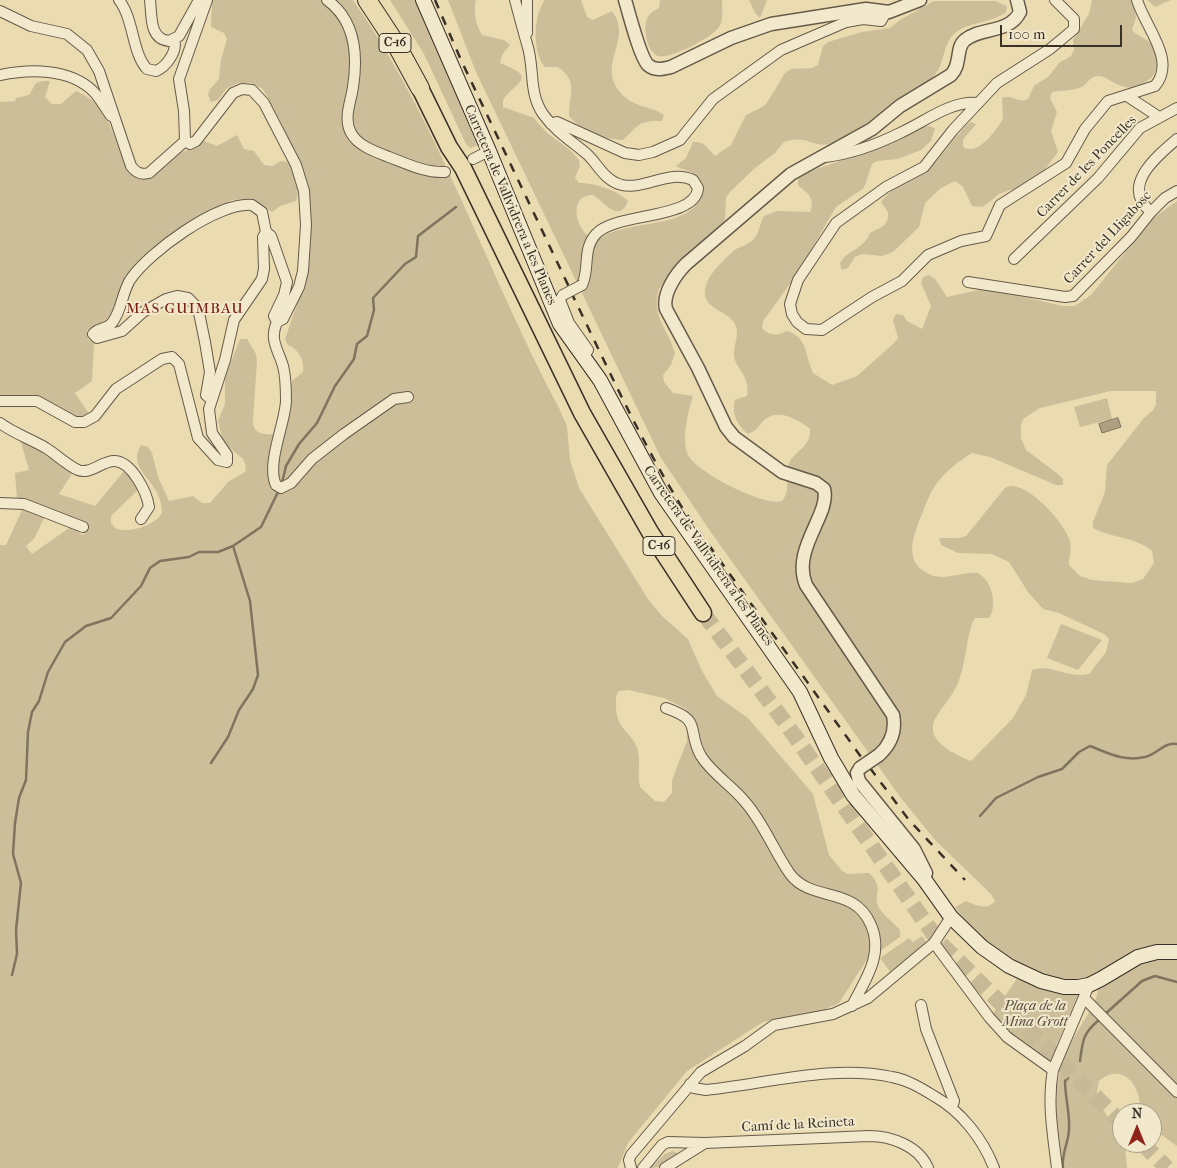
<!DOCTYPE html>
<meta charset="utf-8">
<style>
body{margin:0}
#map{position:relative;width:1177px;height:1168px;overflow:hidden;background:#ebdbb1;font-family:"IM FELL French Canon",serif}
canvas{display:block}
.north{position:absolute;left:1112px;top:1103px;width:50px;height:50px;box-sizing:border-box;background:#f2e8cc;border:1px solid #a89e8a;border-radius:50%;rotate:0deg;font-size:14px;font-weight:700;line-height:20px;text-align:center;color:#393027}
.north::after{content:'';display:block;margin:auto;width:18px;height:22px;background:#8f2418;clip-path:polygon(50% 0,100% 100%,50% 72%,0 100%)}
.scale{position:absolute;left:1000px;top:25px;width:122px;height:22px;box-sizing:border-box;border:2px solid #393027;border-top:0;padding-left:6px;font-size:15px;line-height:18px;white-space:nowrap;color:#393027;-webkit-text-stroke:4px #f2e8cc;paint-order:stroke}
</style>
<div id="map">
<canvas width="1177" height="1168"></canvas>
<div class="north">N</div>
<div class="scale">100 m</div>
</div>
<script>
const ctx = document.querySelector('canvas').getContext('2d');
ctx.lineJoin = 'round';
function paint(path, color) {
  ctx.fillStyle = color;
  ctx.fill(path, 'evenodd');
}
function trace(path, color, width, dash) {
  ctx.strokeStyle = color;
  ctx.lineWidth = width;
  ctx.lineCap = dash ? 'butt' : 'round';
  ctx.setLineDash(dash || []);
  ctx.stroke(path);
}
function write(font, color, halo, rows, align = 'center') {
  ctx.font = font + ' "IM FELL French Canon",serif';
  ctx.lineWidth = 4;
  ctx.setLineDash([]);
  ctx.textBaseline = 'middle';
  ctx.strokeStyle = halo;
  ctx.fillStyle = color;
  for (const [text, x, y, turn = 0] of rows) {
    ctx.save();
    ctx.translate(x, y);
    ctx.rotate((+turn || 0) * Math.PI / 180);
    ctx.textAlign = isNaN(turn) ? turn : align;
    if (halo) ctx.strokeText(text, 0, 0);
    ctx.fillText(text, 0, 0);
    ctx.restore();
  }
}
const green = new Path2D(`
 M212,0h141c86,122 135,276 206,408l8,18 3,34 9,28 69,111 14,17 26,23 14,32 15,25 31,22 65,76 16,61 13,16 6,3 21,-1c16,16 4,19 9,33 4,8 16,17 22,24v7l-34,24 -27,42 -18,8 -58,11 -76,49 -59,72 -10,25h-618v-623h6l17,-37 21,10 -10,21 -8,7 6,8 40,-28 10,9 4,-2 3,-7 -8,-5 -64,-21 -2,-27 14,-3 -9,-31 53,33 -14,22 36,12 30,-36 15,18 -29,28v7l4,5c14,6 39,-2 47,-15 1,-33 -37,-41 -21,-68l7,2 4,6 6,24 11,24 24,-5 9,7h8l18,-21 17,-10 1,-6 -3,-7 -20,-17 -5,-21 7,-17v-27l15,-38h7l9,15 1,7 -4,59c0,15 11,15 24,14l13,-48 3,-6 10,-8c2,-11 -5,-24 -15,-27l-3,-6 21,-61 4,-86 -30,-72 -17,-31 -12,-6h-13l-12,6 -8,11 -7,2 -3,-7 2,-6 9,-10 2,-20 6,-20 -3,-6 -13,-6zM628,690l36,8 22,11 1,32 -15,39v13l-8,9 -9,-1 -15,-14c-3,-12 1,-24 -2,-36 -4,-18 -22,-20 -22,-45 0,-6 -1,-10 3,-15z
 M390,0h27l63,142 -4,4 -6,2 -4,-4 -42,-90z
 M448,0h28c-3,11 0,26 6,35l22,5 6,5 -8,10 -2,8c38,15 18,17 3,37v7l31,11 13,15 23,17 9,10 1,6 -5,12 4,5c16,0 38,7 49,18 -9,24 -24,0 -35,-6 -28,0 -16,43 5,45 24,-22 103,-9 102,-50 0,-6 0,-10 -4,-14 -6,-6 -14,-6 -20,-10l10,-8 7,-16c12,-1 14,6 22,14l16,-11 15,-30 18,-9 4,-5 17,-28 6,-4 21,-1 6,-3 5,-19 5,-4 34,-10 28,-4 10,-8 34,-19h61l12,5 -1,6c-15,12 -39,9 -53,23 -11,12 -8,30 -20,42 -21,18 -78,60 -104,67 -16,4 -22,-10 -45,-2l-9,11 -20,15 -24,23 -5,6 -1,21 -2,6 -22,19 -42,46c-8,28 9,40 16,64l-4,12 -8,10 1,7 9,11 20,3c-5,15 -12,45 -5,59 8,17 76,52 94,46 10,-12 2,-22 6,-35 5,-15 24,-19 22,-37 -12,-10 -33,-22 -47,-8 -5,6 -7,10 -15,13 -11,-9 -17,-20 -13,-34l12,-4c4,-22 -14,-29 -13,-42 0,-11 6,-20 1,-30 -8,-16 -40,-14 -27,-44 5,-10 19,-24 28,-31 6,-3 12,-5 17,-9 6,-6 7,-17 11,-24l13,-5 33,1c6,-14 -3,-19 -12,-27v-6l5,-5 84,-30 36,-17 6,-1 6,2 -4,13 -10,9 -23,9 -21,2 -5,3 -8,24 -28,19 -41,70 -32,44 -1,7c7,8 15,8 25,3 21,6 18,25 26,42l19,12 25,-9 37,-33 4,-5 -5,-18 3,-6 7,1 4,6 15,8 9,-23 -10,-23 2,-6 6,-2 6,4 12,18 36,-8 13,1 66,16h13l16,-11 61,-76 25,-18v945l-25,-18v-15h-13c5,-24 -16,-53 -40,-32l-3,16 29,50 2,21h-65c-2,-25 -10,-52 -6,-77 2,-13 6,-29 11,-41 6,-14 32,-49 31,-61 -7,-3 -15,-7 -22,-9 -9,-2 -18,-1 -27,-3 -36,-11 -74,-37 -94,-70l11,-6c9,4 22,10 29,0l-4,-7 -56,-54 -34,-42 -191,-267 -49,-73 -185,-386zM1111,391h45v13l-3,6 -10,9 -36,46 -2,27 -12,30v6c18,10 43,9 59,23l2,12 -11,16 -12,4 -39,-3 -12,-4 -11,-11c0,-8 3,-16 1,-24 -5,-18 -47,-65 -65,-53l-39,48 -7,2h-20l2,7 17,8 34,1 17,8 19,30 15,17 16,4 45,21 5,5 -3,13 -17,22c-21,5 -38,-11 -57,-4l-6,25 -13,23 -42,43c-15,-6 -47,-20 -36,-42 8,-14 19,-24 24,-39 7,-19 7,-38 13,-57l3,-5h14c9,-13 3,-37 -11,-45 -17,-2 -33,9 -49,1 -27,-12 -15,-40 -7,-60 4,-10 8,-22 15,-31 9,-12 22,-22 35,-30l18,4 66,28h7v-6l-5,-5 -32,-24 -5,-12v-13l2,-6 17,-11z
 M545,0h36l6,17 6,3 19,-9c23,31 -21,56 14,87 10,9 27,9 38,17l-2,6c-24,-1 -24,5 -39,19 -19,-1 -42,-9 -54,-24 0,-22 10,-34 -11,-49h-13c-13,-14 -12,-52 0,-67z
 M660,0h62c0,8 2,20 -3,27 -6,10 -50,33 -61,29 -11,-4 -16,-29 -10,-39 2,-4 7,-7 11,-9z
 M749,0h18l-7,18 -5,-5z
 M1092,0h41l3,18 -4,12c5,6 11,7 16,11 12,10 13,32 -1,40 -6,4 -14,8 -21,6 -10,-1 -21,-12 -28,-11 -9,0 -11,10 -19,12 -8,3 -18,2 -27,4l-2,6 7,14 -6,19 7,21 -17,23 -19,11 -23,8 -16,13 -11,-1 -9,-19 -8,-6 -14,7 -16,15 -6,24 -26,25 -11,4 -20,-2 -7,3 -7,11 -6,2 -2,-6c5,-14 23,-13 30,-31 10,-6 19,-6 18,-21l-7,-10c7,-9 16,-17 27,-23 7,-3 15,-5 21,-10 12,-10 33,-43 42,-47l5,2 -13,16v7c16,9 33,-17 40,-28l-1,-21c9,-5 17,6 26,1l6,-13 15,-10 10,-13 12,-7 3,-6 -1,-10 16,-26z
 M1147,0h24l-16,7z
 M43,81h7l-5,16 7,7h9l15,-13c33,14 33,38 48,67 3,7 9,13 13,19l38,-22 22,-9 5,-6 15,6 20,-11 7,14 10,2 10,14 8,1 9,-5 6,1c6,6 14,31 9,39l-16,5 -8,6 -12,-8 -14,-5 -14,1 -26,12 -63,46 -32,60 -8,6 -16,6 1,9 6,4 -2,38 -17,12 15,22c-11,8 -25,-6 -35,-11 -16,-7 -37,-5 -55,-6v-296l15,-1 1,-3 13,-3 7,-12z
 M1107,398l5,21 -32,8 -6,-20z
 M1061,624l41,16 -24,30 -31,-12z
 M922,936l5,7 -36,30 -11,-15 29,-20 4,4z
 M1018,977l61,16 -28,64 -18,-2 -41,-40z
 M672,1151l6,2c-6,9 -17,15 -28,15l15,-14z`);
const water = new Path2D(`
 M1118,418l3,9 -19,6 -3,-9z`);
const stream = new Path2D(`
 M282,483l4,-17 13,-22 18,-21 18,-37 19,-27 3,-15 10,-8 7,-26 -1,-12 32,-34 11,-7 2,-21 38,-29
 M211,763l17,-26 11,-27 14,-21 5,-14 -8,-74 -17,-55 28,-19 18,-37
 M980,816l16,-18 42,-21 24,-8 17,-17 11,-6c18,7 34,16 55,11 13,-3 18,-15 32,-13
 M12,975l5,-21 -1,-24 5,-47 -8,-29 2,-31 4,-25 7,-18 2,-48 4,-20 7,-11 9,-29 17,-30 21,-16 25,-8 30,-32 9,-18 10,-7 29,-4 10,-5h19l15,-6
 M1104,1015l38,-34 13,-5 22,6
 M1080,1061c3,-21 2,-27 20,-42
 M1063,1168c-2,-14 6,-26 6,-39 1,-16 -4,-32 -4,-48l3,-3`);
const trunkTunnel = new Path2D(`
 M703,613l84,112 152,217 183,181
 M1142,1143l25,25`);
const minor = new Path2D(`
 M119,0c15,19 13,53 28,69l9,2c10,-4 22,-20 18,-31
 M150,0c2,16 -1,39 19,41l10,-5 20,-36
 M207,0l-28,79 5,32 1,29 5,4 6,-3 37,-48 9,-4 10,1 12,13 32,62 8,26 2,34 -3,46 -4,16 -16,32 -6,3c-8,18 1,27 6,44 3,11 3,23 3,35 -1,23 -20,63 -10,84l5,3 10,-5 21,-24 32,-25 50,-35 14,-2
 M327,0c28,20 31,55 26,87 -2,15 -10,31 -2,46 7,13 25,19 38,24 18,7 37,16 56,15
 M515,0c4,15 8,30 12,44 8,24 1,48 16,70 12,17 30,28 45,41 11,11 17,26 34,30 23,5 48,-16 71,-5l5,8c-2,32 -82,24 -102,46 -14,15 -6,35 -14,51
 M527,0v33
 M1055,0l19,19v10l-24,20 -53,34 -44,47 -29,37 -38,20 -50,36 -38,57 -8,24 2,10 5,8 9,7 16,1 50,-33 30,-16 26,-26 33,-14 25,-5 14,-31 66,-42 19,-34 23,-28 47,-15c22,-26 -10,-59 -18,-86
 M0,11l31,15 36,8 20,16 12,21 32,95c5,7 10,9 18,7l36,-32
 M0,75c30,-6 69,-7 93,16 7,7 12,17 18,25
 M1127,96l32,21
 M551,124l6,-2 68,31 14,2 14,-3 27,-12 33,-41 68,-49 65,-28 17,-3 18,2 5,-9
 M825,157c26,-3 53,-13 77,-25 24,-11 48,-31 75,-29
 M473,159l16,-8
 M1151,212c-31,-26 5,-55 26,-73
 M266,232l5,4 16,46 -3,13 -10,21 3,6
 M1014,259l84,-81 42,-50 37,-20
 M968,282l97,15 8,-1 58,-59 20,-25 14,-14 12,-7
 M563,295l-3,5 9,23 19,27 -4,7
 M211,399l-5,-4 4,-23 -5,-30 -7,-34 -10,-10 -11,-2 -11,3 -23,13 -21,19 -25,7 -4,-4c4,-6 14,-5 19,-11 10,-13 10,-30 18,-43 19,-28 87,-78 122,-75l10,7 4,20
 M0,401h37l38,21h9l11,-6 21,-27 46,-30 10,-2 7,7 19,74 20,22 9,2v-7l-15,-22 -3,-24 16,-49 9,-40 28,-41 2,-10 -1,-32 3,-5
 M0,423c13,10 31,16 46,25 11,7 21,17 32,22 12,5 24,-9 36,-9 18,0 33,32 35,46l-8,12
 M0,503l24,1 59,23
 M666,708c38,13 20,22 35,48 11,18 32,30 45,47 18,21 28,48 44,71 22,29 64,11 81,51 13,30 -6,55 -19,81
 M934,943l55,74 18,20 46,33
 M1084,998l93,94
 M921,1005l5,24 28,72 -2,6
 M690,1084l4,4 12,2c60,-6 127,-26 186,-13 16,3 29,11 42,19 27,15 49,43 60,72
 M631,1168l-2,-8 2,-5 70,-83 44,-26 29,-21 59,-11 35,-16 66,-55 17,-26
 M643,1168l19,-23 6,-3 37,1 164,-7c22,0 50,10 59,32
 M665,1168l40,-25
 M1057,1168c-4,-33 -10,-65 -4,-98l36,-85`);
const tertiary = new Path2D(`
 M625,0c4,13 15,57 23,65 7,6 14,4 23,2l60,-29 40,-14 95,-15 23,3 31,-12
 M879,755c12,-11 17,-25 14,-40l-87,-130c-15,-36 25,-71 18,-96l-8,-6 -34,-11 -48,-35 -8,-10 -28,-59 -32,-59c-4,-15 10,-35 20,-45l105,-90 81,-45 28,-23 51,-31c11,-11 4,-27 14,-35 15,-13 44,-6 55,-28l-3,-12
 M860,768l-3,5 2,8 55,68 12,24 -2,6`);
const secondary = new Path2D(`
 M423,0l66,151 71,173 40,56 61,113 139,199 31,66 22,37 71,84 27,38 31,30 27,19 32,15 23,6h14l11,-2 12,-6 37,-22 19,-5h20`);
const trunk = new Path2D(`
 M420,88l29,59 14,21 119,245 68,119 53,81`);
const motorway = new Path2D(`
 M367,0l29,44 24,44`);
const rail = new Path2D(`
 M435,0l26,60 108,227
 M571,292c36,74 69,148 112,217l181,252
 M870,768l39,52 56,60`);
const minorBridge = new Path2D(`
 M563,295l19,-10`);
const tertiaryBridge = new Path2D(`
 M860,768l19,-13`);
const shields = [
 [395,43,32],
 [659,546,32]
];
const shieldNames = [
 ["C-16",395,43],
 ["C-16",659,546]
];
const streetNames = [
 ["Carrer de les Poncelles",1087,167,-46],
 ["Carretera de Vallvidrera a les Planes",510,205,67],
 ["Carrer del Lligabosc",1108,238,-47],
 ["Carretera de Vallvidrera a les Planes",708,556,55],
 ["Camí de la Reineta",798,1125,-3]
];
const parkNames = [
 ["Plaça de la",1035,1007],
 ["Mina Grott",1035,1023]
];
const neighbourhoodNames = [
 ["MAS GUIMBAU",185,309]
];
paint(green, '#cdbe9a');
paint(water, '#aea182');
trace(water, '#7f745e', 1);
trace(stream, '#7f745e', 2.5);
trace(trunkTunnel, '#c7b995', 16, [16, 8]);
trace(minor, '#665b4a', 12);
trace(tertiary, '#665b4a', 15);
trace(secondary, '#393027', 16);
trace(trunk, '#393027', 19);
trace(motorway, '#393027', 20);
trace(minor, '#f2e8cc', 10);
trace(tertiary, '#f2e8cc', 12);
trace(secondary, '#f2e8cc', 14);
trace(trunk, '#ebdbb1', 16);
trace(motorway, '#ebdbb1', 18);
trace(rail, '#393027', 2.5, [9, 9]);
trace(minorBridge, '#665b4a', 12, []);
trace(tertiaryBridge, '#665b4a', 15, []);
trace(minorBridge, '#f2e8cc', 10);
trace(tertiaryBridge, '#f2e8cc', 12);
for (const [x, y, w] of shields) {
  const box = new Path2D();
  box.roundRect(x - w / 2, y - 9.5, w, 19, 4);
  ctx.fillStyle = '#f2e8cc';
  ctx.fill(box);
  trace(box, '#393027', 1);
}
write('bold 12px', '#393027', null, shieldNames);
write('14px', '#393027', '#f2e8cc', streetNames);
write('italic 14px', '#574c3e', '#f2e8cc', parkNames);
ctx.letterSpacing = '1px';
write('15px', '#7a1f14', '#f2e8cc', neighbourhoodNames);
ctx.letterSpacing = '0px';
</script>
